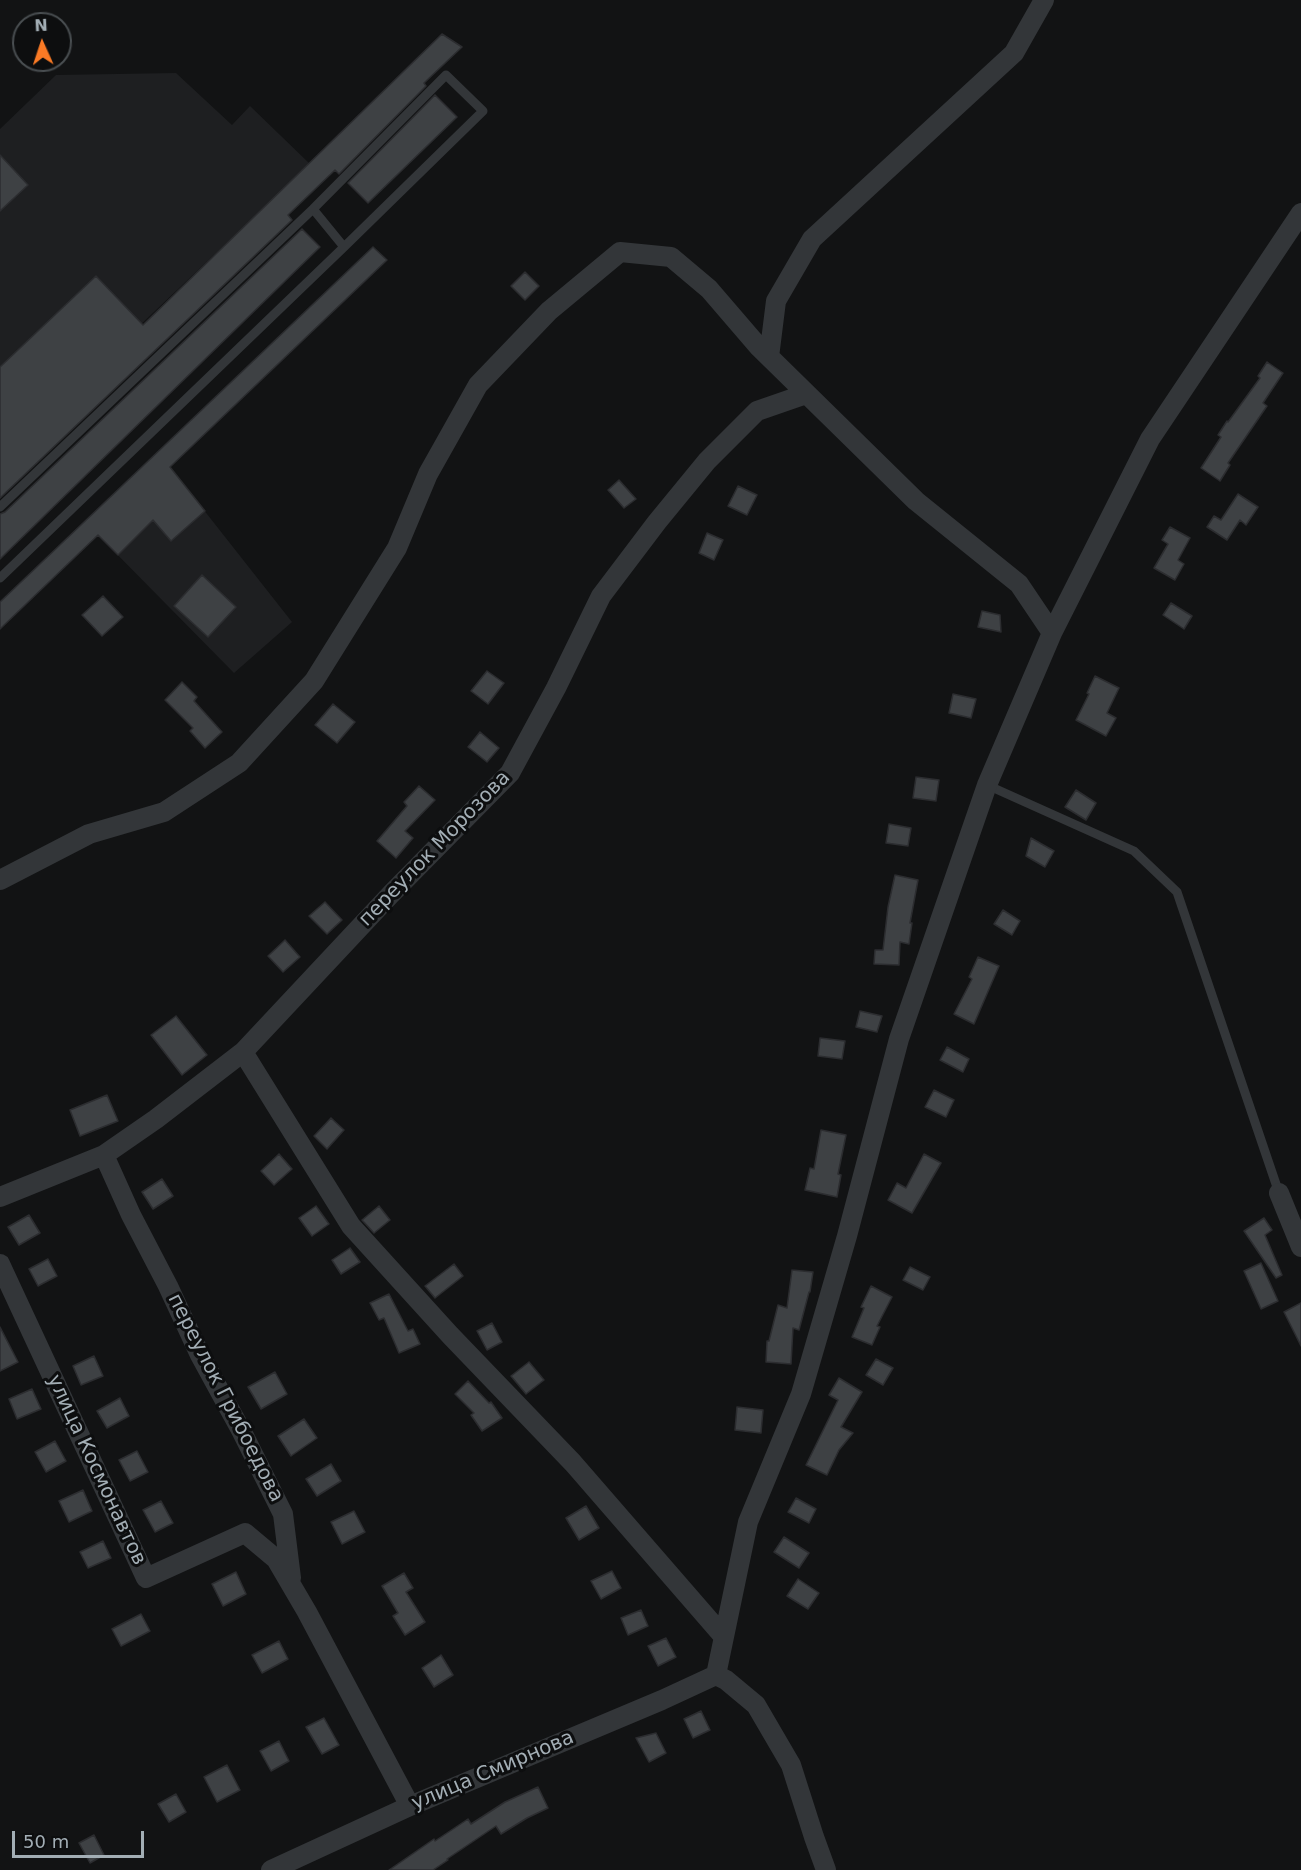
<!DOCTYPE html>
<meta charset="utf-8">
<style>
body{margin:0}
#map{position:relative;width:1301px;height:1870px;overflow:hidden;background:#121314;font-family:"DejaVu Sans",sans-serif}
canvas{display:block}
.north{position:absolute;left:12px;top:12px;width:60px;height:60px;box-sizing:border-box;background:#0d0e0f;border:2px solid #494e51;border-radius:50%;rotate:357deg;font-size:16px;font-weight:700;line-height:24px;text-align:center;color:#a3aeb5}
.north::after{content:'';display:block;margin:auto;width:21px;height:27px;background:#fa7a25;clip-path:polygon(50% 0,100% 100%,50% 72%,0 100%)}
.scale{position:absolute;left:12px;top:1831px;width:132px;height:27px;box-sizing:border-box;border:3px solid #a3aeb5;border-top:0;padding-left:8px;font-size:18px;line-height:21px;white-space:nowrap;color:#a3aeb5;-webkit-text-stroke:4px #0d0e0f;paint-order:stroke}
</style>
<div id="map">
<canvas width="1301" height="1870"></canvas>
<div class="north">N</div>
<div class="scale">50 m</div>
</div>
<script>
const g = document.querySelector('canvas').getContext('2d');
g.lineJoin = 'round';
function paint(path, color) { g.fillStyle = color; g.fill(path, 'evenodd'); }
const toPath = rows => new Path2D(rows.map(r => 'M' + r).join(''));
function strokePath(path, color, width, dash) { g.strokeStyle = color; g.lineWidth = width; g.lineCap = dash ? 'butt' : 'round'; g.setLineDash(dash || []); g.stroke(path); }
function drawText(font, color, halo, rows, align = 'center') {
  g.font = font + ' "DejaVu Sans",sans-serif'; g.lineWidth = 6; g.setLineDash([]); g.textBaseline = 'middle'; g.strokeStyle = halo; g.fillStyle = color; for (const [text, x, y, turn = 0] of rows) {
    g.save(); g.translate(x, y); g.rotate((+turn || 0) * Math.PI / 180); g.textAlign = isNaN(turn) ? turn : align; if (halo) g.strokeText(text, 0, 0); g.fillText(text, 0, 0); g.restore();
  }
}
paint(toPath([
 [176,73,232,125,250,106,310,164,0,458,0,129,56,75],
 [170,467,292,622,234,673,98,535]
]), '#1e1f21');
const building = toPath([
 [442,34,462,47,424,83,426,86,339,174,335,170,288,215,292,220,0,498,0,367,96,276,143,325,442,34],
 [435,95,457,117,368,203,348,183,435,95],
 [0,155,28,185,0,211,0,155],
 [302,229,320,247,0,559,0,514,5,512,302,229],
 [373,247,387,260,170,467,205,511,171,541,153,520,118,555,98,535,0,629,0,602,373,247],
 [525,272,539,286,525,300,511,286,525,272],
 [1267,362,1283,373,1263,403,1267,406,1228,463,1230,465,1220,481,1201,468,1221,437,1218,435,1227,421,1228,422,1260,378,1258,376,1267,362],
 [619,480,636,499,624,508,608,490,619,480],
 [738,486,757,495,747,515,728,506,738,486],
 [1238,494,1258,507,1246,525,1240,520,1227,540,1207,527,1214,516,1221,520,1238,494],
 [1170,527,1190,538,1178,560,1184,564,1175,580,1154,568,1168,544,1162,540,1170,527],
 [707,533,723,540,714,560,699,553,707,533],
 [202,575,236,607,208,637,174,606,202,575],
 [103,596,123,617,102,636,82,615,103,596],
 [1171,603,1192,616,1184,629,1163,615,1171,603],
 [982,611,1000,615,1001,632,978,627,982,611],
 [487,671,504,683,488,704,471,691,487,671],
 [1095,676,1119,688,1107,713,1116,718,1106,736,1076,720,1089,694,1087,693,1095,676],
 [182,682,197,697,194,701,222,732,205,748,190,731,193,728,165,700,182,682],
 [953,694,976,699,971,718,949,713,953,694],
 [333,704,355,722,337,743,315,725,333,704],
 [480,732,499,748,487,762,468,747,480,732],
 [916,777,939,780,936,801,913,798,916,777],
 [419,786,435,800,405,831,413,838,396,858,377,841,407,806,404,802,419,786],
 [1076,790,1096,803,1086,820,1065,807,1076,790],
 [889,824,911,828,908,846,886,843,889,824],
 [1031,838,1054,851,1045,867,1026,856,1031,838],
 [895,875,918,880,910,923,912,923,909,944,900,942,899,965,874,964,875,950,883,950,888,907,895,875],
 [325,902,342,920,327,934,309,916,325,902],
 [1003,910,1020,921,1012,935,994,924,1003,910],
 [285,940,300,957,283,972,268,956,285,940],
 [978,957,999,966,974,1024,954,1014,972,979,969,977,978,957],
 [860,1011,882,1016,877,1032,856,1027,860,1011],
 [176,1016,207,1055,182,1075,151,1035,176,1016],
 [820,1038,845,1041,842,1059,818,1056,820,1038],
 [947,1047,969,1059,963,1072,940,1060,947,1047],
 [934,1090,954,1100,946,1117,925,1107,934,1090],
 [107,1095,118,1121,80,1136,70,1110,107,1095],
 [331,1118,344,1130,327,1149,314,1136,331,1118],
 [821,1130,846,1135,838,1174,841,1175,837,1197,805,1190,810,1168,814,1169,821,1130],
 [279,1154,292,1169,274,1185,261,1171,279,1154],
 [924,1154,941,1163,912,1213,888,1200,897,1183,906,1188,924,1154],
 [162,1179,173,1196,153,1209,142,1192,162,1179],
 [316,1206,329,1224,312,1236,299,1218,316,1206],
 [379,1206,390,1220,374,1233,362,1220,379,1206],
 [29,1215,40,1233,19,1245,8,1227,29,1215],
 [1264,1218,1272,1230,1265,1235,1282,1275,1276,1278,1244,1231,1264,1218],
 [350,1248,360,1262,341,1274,332,1260,350,1248],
 [48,1259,57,1276,38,1286,29,1269,48,1259],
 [1261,1263,1278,1301,1261,1309,1244,1271,1261,1263],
 [454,1264,463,1276,435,1298,425,1286,454,1264],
 [910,1267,930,1277,923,1290,903,1280,910,1267],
 [792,1270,813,1272,810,1292,809,1292,799,1330,793,1328,791,1364,766,1362,767,1341,769,1341,778,1305,787,1308,792,1270],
 [871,1286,892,1297,877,1326,880,1327,872,1345,852,1337,864,1308,861,1307,871,1286],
 [389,1294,408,1331,413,1329,420,1344,399,1353,384,1318,379,1320,370,1303,389,1294],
 [1301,1303,1301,1346,1284,1312,1301,1303],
 [492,1323,502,1342,487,1350,477,1331,492,1323],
 [0,1327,18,1362,0,1371,0,1327],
 [94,1356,103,1376,81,1385,73,1366,94,1356],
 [876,1359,893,1368,883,1385,866,1375,876,1359],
 [529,1362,544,1380,526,1394,511,1376,529,1362],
 [275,1372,287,1394,261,1409,248,1387,275,1372],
 [839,1378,862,1392,841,1427,853,1433,839,1450,827,1475,806,1465,838,1400,829,1395,839,1378],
 [468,1381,489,1403,491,1402,502,1418,482,1431,471,1415,474,1413,455,1394,468,1381],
 [32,1389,41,1409,17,1419,9,1399,32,1389],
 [120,1398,129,1416,107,1428,97,1411,120,1398],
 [737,1407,763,1410,761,1433,735,1430,737,1407],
 [304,1419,317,1438,291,1456,278,1436,304,1419],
 [55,1441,66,1461,46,1472,35,1452,55,1441],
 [137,1451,148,1472,130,1481,119,1460,137,1451],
 [331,1464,341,1481,317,1496,306,1479,331,1464],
 [83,1490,92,1511,69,1522,59,1501,83,1490],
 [796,1498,816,1509,809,1523,788,1512,796,1498],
 [161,1501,173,1523,155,1532,143,1510,161,1501],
 [586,1506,599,1528,579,1540,566,1518,586,1506],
 [354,1511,365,1532,342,1544,331,1522,354,1511],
 [784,1537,809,1553,799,1568,774,1552,784,1537],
 [103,1541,111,1558,88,1568,80,1552,103,1541],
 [612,1571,621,1588,601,1599,591,1581,612,1571],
 [236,1572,246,1594,223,1606,212,1584,236,1572],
 [404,1573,413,1588,406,1592,425,1622,405,1635,393,1616,398,1613,382,1586,404,1573],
 [798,1579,819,1593,808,1609,787,1596,798,1579],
 [641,1610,648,1626,628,1635,621,1618,641,1610],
 [141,1614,150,1631,121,1646,112,1629,141,1614],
 [666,1638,676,1657,658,1666,648,1646,666,1638],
 [279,1641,288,1659,262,1673,252,1655,279,1641],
 [441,1655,453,1675,434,1687,422,1668,441,1655],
 [701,1711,710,1730,693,1738,684,1719,701,1711],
 [324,1718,339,1745,322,1754,306,1727,324,1718],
 [656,1733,666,1753,649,1762,636,1738,656,1733],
 [279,1741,289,1761,271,1771,260,1751,279,1741],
 [227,1765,240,1790,217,1802,204,1777,227,1765],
 [538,1787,548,1808,527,1818,501,1834,496,1826,447,1859,448,1860,433,1870,389,1870,434,1839,435,1841,468,1819,471,1824,505,1802,538,1787],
 [176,1794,186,1812,169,1822,158,1804,176,1794],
 [94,1835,104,1855,90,1863,79,1843,94,1835]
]);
paint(building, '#3e4144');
strokePath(building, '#2c2d30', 1.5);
strokePath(toPath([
 [313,209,344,247],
 [0,507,313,209,446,75,483,111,344,247,0,578],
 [987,785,1134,851,1177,892,1279,1193]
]), '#333639', 9);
strokePath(toPath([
 [769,357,776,301,812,239,1014,53,1044,0],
 [1052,633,1150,439,1301,213],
 [0,880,89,834,164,812,239,763,314,681,397,548,428,474,478,385,549,311,620,252,671,257,709,289,758,346,916,501,1019,584,1052,633,987,785,899,1039,847,1236,801,1394,748,1522,716,1675],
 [243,1052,351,1226,450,1335,573,1463,724,1637],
 [104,1155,131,1215,168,1286,200,1355,242,1432,283,1514,291,1578],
 [1279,1193,1301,1247],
 [0,1197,104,1155,156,1119,243,1052,391,894,510,773,556,688,601,596,657,522,707,461,757,411,806,394],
 [0,1264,146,1578,245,1533,276,1559,307,1612,410,1806],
 [716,1675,726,1680,756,1705,791,1765,814,1837,826,1870],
 [271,1870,410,1806,662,1700,716,1675]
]), '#333639', 20);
drawText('20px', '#a3aeb5', '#0d0e0f', [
 ["переулок Морозова",435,849,-46],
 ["переулок Грибоедова",225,1398,63],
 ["улица Космонавтов",96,1470,65],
 ["улица Смирнова",493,1771,-23]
]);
</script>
